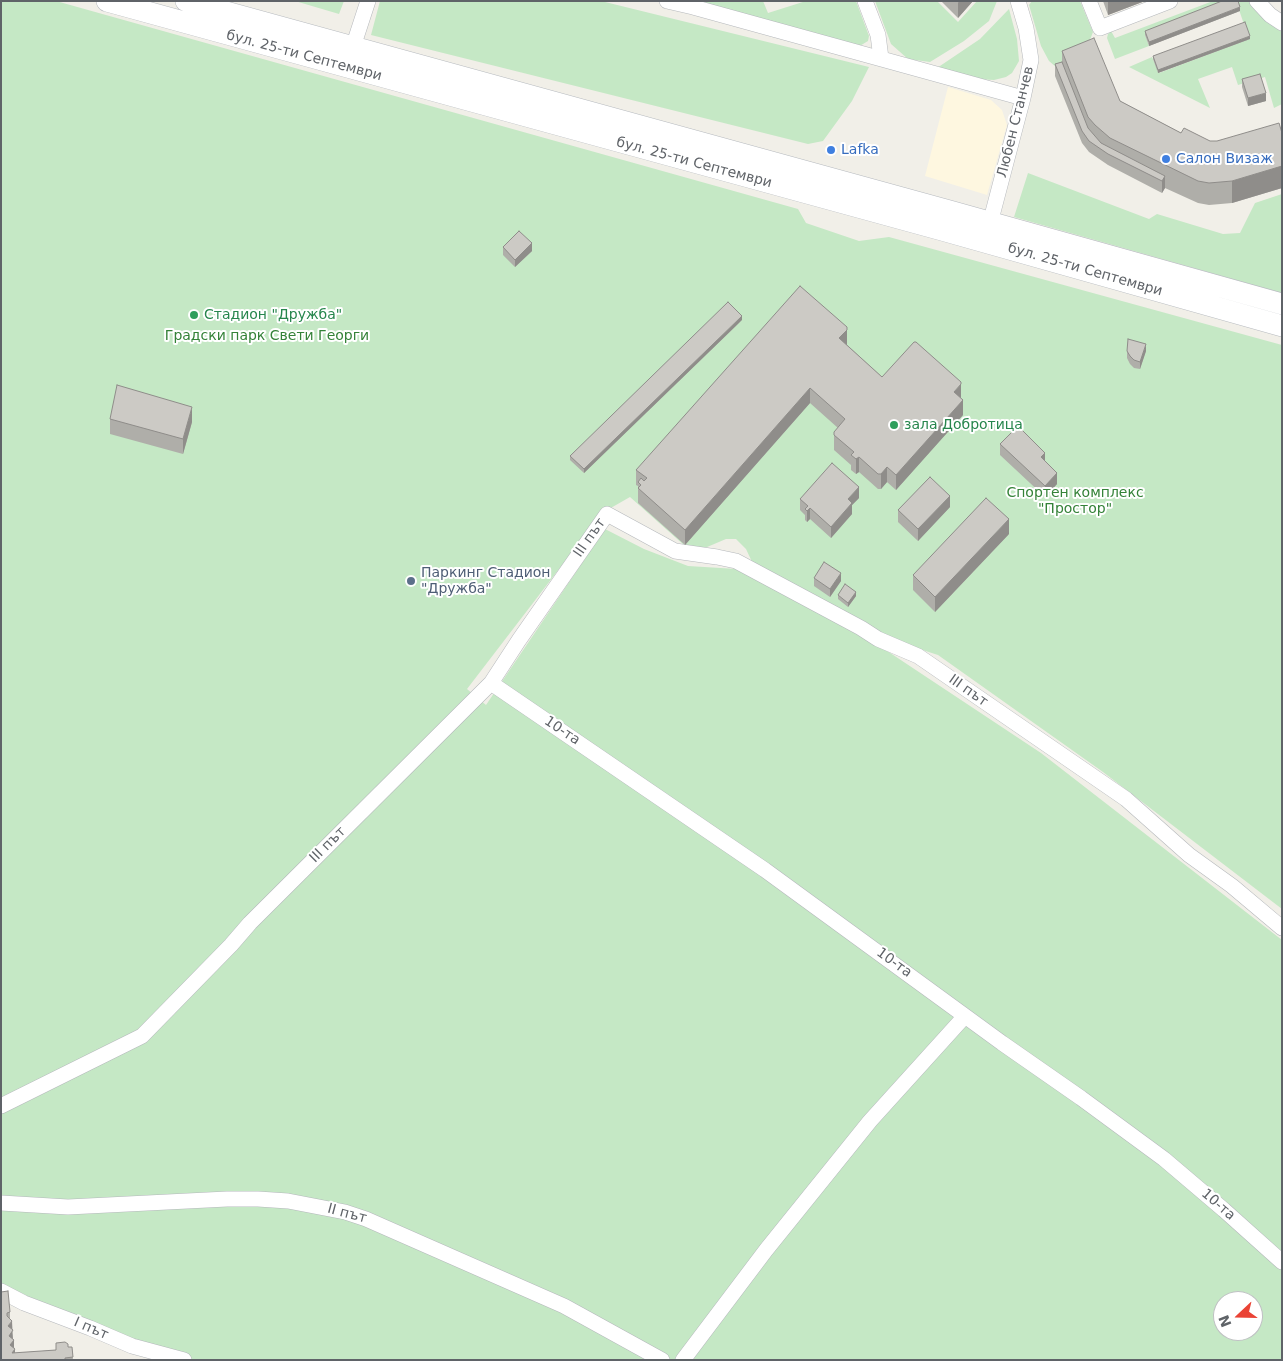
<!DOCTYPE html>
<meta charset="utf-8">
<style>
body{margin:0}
#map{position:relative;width:1283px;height:1361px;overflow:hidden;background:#f1efe8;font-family:"DejaVu Sans",sans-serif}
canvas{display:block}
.frame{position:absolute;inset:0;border:2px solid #5f6368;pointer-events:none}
.north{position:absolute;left:1213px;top:1291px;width:50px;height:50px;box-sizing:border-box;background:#fff;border:1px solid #bfc1c3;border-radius:50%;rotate:249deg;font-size:14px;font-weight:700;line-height:20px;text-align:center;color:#5f6368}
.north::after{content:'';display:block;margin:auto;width:18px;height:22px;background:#ea4335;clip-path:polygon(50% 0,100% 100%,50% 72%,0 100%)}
</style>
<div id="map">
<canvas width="1283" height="1361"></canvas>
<div class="frame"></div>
<div class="north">N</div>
</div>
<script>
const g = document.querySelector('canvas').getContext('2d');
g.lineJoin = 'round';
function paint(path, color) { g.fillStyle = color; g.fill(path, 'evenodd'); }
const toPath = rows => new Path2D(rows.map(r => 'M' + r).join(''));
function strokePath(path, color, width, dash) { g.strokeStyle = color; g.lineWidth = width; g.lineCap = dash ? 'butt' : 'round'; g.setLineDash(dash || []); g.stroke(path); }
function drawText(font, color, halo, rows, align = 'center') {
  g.font = font + ' "DejaVu Sans",sans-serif'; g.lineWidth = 4; g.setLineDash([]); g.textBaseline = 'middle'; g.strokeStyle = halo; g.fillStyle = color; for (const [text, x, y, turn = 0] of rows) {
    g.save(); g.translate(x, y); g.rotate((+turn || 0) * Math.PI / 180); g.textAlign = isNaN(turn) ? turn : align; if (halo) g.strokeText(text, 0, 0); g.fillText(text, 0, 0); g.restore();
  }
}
paint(toPath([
 [948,87,991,100,1002,110,1007,125,987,195,925,176]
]), '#fef7e0');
paint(toPath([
 [1,1,56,1,798,209,806,223,859,241,889,237,1282,345,1282,909,1103,772,938,655,901,643,753,564,746,549,736,539,726,539,700,550,685,546,630,497,602,513,467,689,486,705,605,529,644,549,688,566,737,569,851,627,1041,753,1282,940,1282,1360,187,1360,38,1302,1,1284],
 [1223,1301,1253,1301,1253,1331,1223,1331],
 [295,1,344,1,339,14],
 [380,1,601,1,869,67,852,101,823,141,808,144,371,35],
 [701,1,763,1,768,13,806,1,856,1,869,36,868,41,858,47,702,3],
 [875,1,937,1,958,22,977,1,997,1,989,21,964,41,930,62,908,59,891,44],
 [1032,1,1080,1,1093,32,1084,55,1056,67,1049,61,1041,46,1029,5],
 [1213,1,1232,1,1145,35,1149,46,1115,59,1107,38,1108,34,1111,31,1115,38],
 [1236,1,1252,1,1256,11,1269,23,1282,30,1282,104,1274,108,1265,77,1238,85,1232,67,1198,79,1210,108,1129,67,1152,57,1159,73,1249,39],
 [1009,9,1017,39,1019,61,1012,73,1006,77,994,80,977,79,937,68,980,39],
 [1028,173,1149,219,1157,214,1223,234,1240,233,1255,203,1282,194,1282,293,1014,217]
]), '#c5e8c5');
const street = toPath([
 [667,1,693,7,1023,98],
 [865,1,878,35,881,58],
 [1089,1,1100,28,1170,1],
 [1257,1,1270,15,1282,23],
 [353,47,368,1],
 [988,231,1023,98,1031,60,1026,28,1018,1],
 [491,683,765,870,1002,1043,1081,1098,1164,1159,1224,1210,1282,1262],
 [1,1106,142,1036,231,945,250,923,491,683,519,640,607,514,675,551,717,557,736,561,861,628,878,639,918,656,1126,799,1189,855,1232,886,1282,928],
 [1,1203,68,1207,227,1199,258,1199,288,1201,345,1212,366,1219,564,1306,662,1360],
 [1,1291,24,1303,90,1328,132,1346,184,1360],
 [683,1360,766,1250,870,1121,965,1016]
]);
const secondary = toPath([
 [107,1,942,230,1282,326],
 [186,1,950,211,1282,304]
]);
strokePath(street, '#b5b8bc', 16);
strokePath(secondary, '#b6babf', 22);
strokePath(street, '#fff', 15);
strokePath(secondary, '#fff', 21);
paint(toPath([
 [941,1,973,1,958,18],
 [1103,1,1145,1,1108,15],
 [1240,11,1149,46,1145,35,1145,31],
 [1250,39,1158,73,1153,59,1153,56],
 [1062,51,1120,101,1181,133,1210,141,1217,141,1282,133,1282,188,1232,203,1209,205,1198,203,1165,188,1162,193,1108,165,1089,152,1082,143,1055,76,1055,64,1062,62],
 [1242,79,1266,101,1248,106,1242,87],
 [503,247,532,251,515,267,503,255],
 [742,320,584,473,570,460,570,456],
 [847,345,882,377,961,398,963,415,896,490,887,482,881,489,878,489,859,472,856,474,851,470,851,465,834,450,834,432,838,428,810,403,685,545,638,503,638,486,636,485,636,470],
 [1127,351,1146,351,1140,369,1134,368,1130,364,1127,358],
 [110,419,192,422,183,454,110,434],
 [1000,444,1045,461,1057,484,1045,497,1000,455],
 [859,498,852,505,852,514,831,538,810,519,807,522,805,520,805,515,800,510,800,499],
 [950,507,918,541,898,522,898,510],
 [1009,534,935,612,913,590,913,575],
 [814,578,841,581,830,597,814,586],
 [838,595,856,596,848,607,838,599],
 [1,1292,10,1312,10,1320,15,1353,56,1350,56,1343,68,1347,72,1347,73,1360,1,1360]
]), '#afaea9');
paint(toPath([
 [959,1,973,1,958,18,958,3],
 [1108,1,1145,1,1108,15],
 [1240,7,1240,11,1149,46,1149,42],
 [1250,36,1250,39,1158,73,1158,70],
 [1266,93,1266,101,1248,106,1248,98],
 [1282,166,1282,188,1232,203,1232,181],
 [1165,176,1165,188,1162,193,1162,181],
 [532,243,532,251,515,267,515,260],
 [742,316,742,320,584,473,584,469],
 [847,330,847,345,839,353,839,338],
 [1146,344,1146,351,1140,369,1140,362],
 [961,384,961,399,954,392],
 [810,388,810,403,685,545,685,530],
 [963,400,963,415,896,490,896,475],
 [192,407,192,422,183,454,183,439],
 [1045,453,1045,464,1041,457],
 [859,457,859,472,856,474,856,459],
 [887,467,887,482,881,489,881,474],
 [1057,473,1057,484,1045,497,1045,486],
 [859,487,859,498,852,505,852,514,831,538,831,527,848,499],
 [950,496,950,507,918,541,918,529],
 [810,508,810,519,807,522,807,511],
 [1009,519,1009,534,935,612,935,597],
 [841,573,841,581,830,597,830,589],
 [856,592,856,596,848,607,848,603],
 [12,1321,13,1341,14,1340,14,1350,15,1349,15,1360,12,1358,8,1326]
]), '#8f8d8a');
const building = toPath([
 [1222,1,1238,1,1240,7,1149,42,1145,31,1222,1],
 [1245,22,1250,36,1158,70,1153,56,1245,22],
 [1094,38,1120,101,1181,133,1184,128,1210,141,1217,141,1279,123,1282,133,1282,166,1232,181,1209,183,1198,181,1110,138,1095,125,1088,117,1062,51,1094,38],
 [1062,62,1088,128,1101,143,1165,176,1162,181,1108,154,1089,141,1082,131,1055,64,1062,62],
 [1260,74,1266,93,1248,98,1242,79,1260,74],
 [519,231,532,243,515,260,503,247,519,231],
 [800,286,847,327,847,330,839,338,882,377,914,342,916,342,961,382,961,384,954,392,963,400,896,475,887,467,881,474,878,474,859,457,856,459,851,455,854,452,834,435,834,432,845,419,810,388,685,530,638,488,641,485,638,482,641,478,644,481,647,478,636,470,800,286],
 [728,302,742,316,584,469,570,456,728,302],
 [1128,339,1146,344,1140,362,1134,360,1130,356,1127,351,1128,339],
 [117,385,192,407,183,439,110,419,117,385],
 [1018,426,1045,453,1041,457,1057,473,1045,486,1000,444,1018,426],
 [832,463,859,487,848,499,852,503,831,527,810,508,807,511,805,509,808,506,800,499,832,463],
 [930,477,950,496,918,529,898,510,930,477],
 [986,498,1009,519,935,597,913,575,986,498],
 [824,562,841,573,830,589,814,578,824,562],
 [845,584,856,592,848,603,838,595,845,584],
 [8,1291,10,1312,7,1313,7,1316,12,1321,8,1326,13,1330,9,1336,14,1340,10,1345,15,1349,12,1353,56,1350,56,1343,65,1342,68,1344,68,1347,72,1347,73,1357,65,1358,65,1360,1,1360,1,1292,8,1291]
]);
paint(building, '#cccac5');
strokePath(building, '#8f8d8a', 1);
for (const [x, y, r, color] of [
 [831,150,5,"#3f7fe0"],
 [1166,159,5,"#3f7fe0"],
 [194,315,5,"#2e9e5b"],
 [894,425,5,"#2e9e5b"],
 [411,581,5,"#5c6f8a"]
]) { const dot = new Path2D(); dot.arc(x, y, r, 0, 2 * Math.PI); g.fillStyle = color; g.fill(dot); strokePath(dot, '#fff', 2); }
drawText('14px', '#5f6368', '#fff', [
 ["бул. 25-ти Септември",304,56,15],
 ["Любен Станчев",1016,122,-76],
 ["бул. 25-ти Септември",694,163,15],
 ["бул. 25-ти Септември",1085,270,16],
 ["ІІІ път",590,538,-55],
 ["ІІІ път",968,691,35],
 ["10-та",562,731,34],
 ["ІІІ път",328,845,-45],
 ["10-та",894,963,36],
 ["10-та",1218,1205,41],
 ["ІІ път",347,1214,15],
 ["І път",91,1329,23]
]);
drawText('14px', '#366cbe', '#fff', [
 ["Lafka",841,150],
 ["Салон Визаж",1176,159]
], 'left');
drawText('14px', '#27864d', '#fff', [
 ["Стадион \"Дружба\"",204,315],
 ["зала Добротица",904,425]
], 'left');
drawText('14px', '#348238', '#fff', [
 ["Градски парк Свети Георги",267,336],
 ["Спортен комплекс",1075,493],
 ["\"Простор\"",1075,509]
]);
drawText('14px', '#4e5e75', '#fff', [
 ["Паркинг Стадион",421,573],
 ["\"Дружба\"",421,589]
], 'left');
</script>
